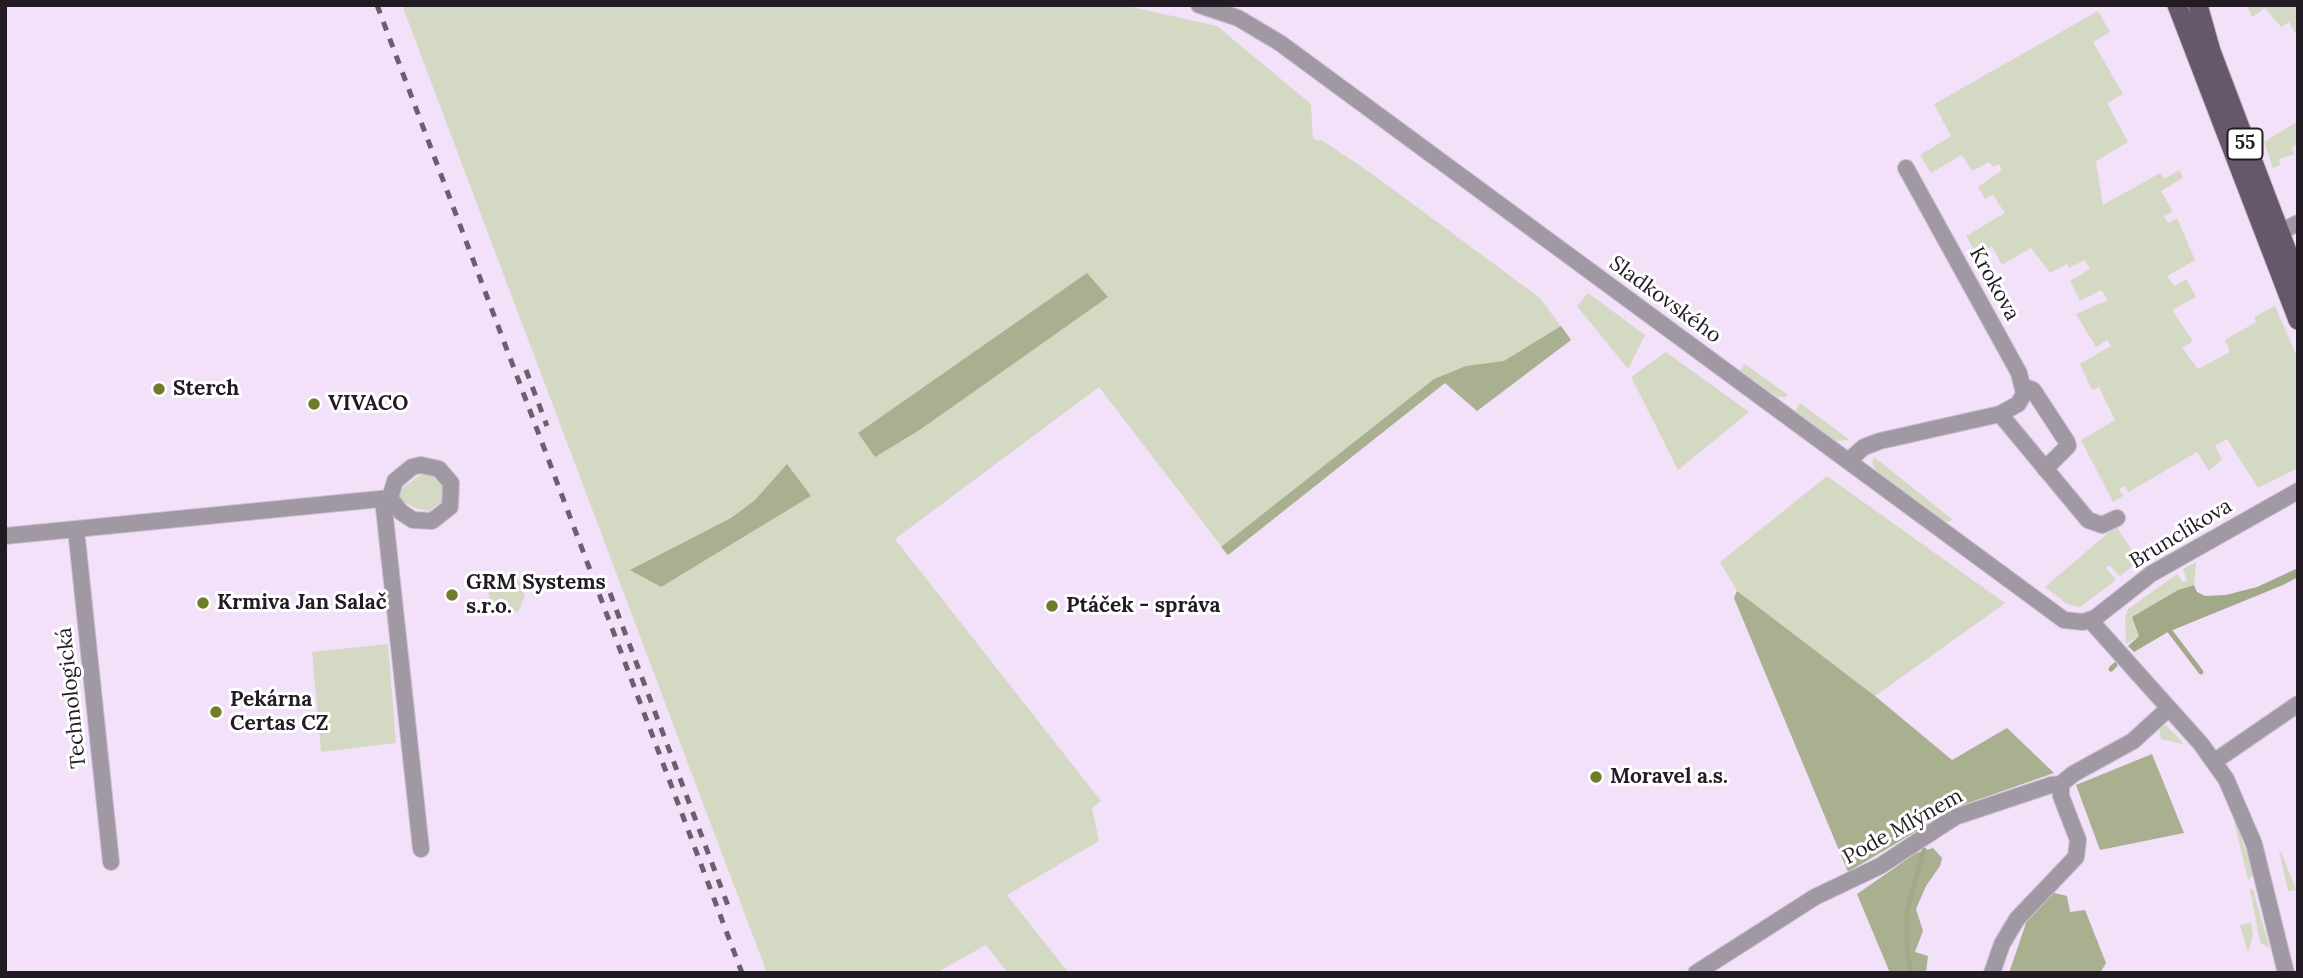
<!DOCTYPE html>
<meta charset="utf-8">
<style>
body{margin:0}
#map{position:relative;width:2303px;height:978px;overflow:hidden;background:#f3e0f9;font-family:Lora,serif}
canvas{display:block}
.frame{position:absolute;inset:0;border:7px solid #221b24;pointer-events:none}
</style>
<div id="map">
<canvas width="2303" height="978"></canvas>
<div class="frame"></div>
</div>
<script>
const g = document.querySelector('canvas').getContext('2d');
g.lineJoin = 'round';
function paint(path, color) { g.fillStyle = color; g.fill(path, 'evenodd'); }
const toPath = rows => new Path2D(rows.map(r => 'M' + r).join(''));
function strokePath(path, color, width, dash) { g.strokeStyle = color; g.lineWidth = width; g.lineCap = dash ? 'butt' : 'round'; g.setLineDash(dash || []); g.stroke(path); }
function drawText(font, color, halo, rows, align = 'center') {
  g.font = font + ' Lora,serif'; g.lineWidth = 6; g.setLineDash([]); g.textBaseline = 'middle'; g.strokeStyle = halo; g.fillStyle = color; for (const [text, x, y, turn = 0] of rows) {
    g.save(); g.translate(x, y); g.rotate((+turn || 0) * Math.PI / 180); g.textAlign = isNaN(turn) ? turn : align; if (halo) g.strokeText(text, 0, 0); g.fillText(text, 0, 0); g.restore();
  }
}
paint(toPath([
 [402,5,1123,5,1217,26,1311,104,1313,139,1323,141,1371,173,1540,298,1571,340,1477,411,1445,383,1228,555,1099,387,895,539,1101,801,1092,808,1099,841,1007,895,1068,972,1008,973,986,945,936,973,767,973],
 [2247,5,2298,5,2298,32,2295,33,2289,22,2281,27,2265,8,2252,17],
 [2098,11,2110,32,2093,42,2123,94,2107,103,2128,142,2096,161,2103,205,2160,173,2164,179,2180,170,2183,178,2161,191,2173,212,2164,216,2168,223,2177,218,2195,260,2167,276,2174,286,2186,279,2196,297,2172,310,2193,341,2182,348,2198,369,2230,352,2225,340,2256,322,2254,317,2275,306,2298,359,2298,468,2258,488,2227,439,2215,446,2222,459,2209,471,2197,452,2129,492,2124,486,2119,489,2123,496,2113,502,2081,440,2115,420,2099,387,2092,390,2080,364,2111,346,2107,340,2096,347,2076,314,2108,300,2101,290,2080,301,2070,281,2090,269,2085,260,2069,268,2067,264,2050,273,2031,248,2002,265,1992,246,1977,255,1966,236,2005,213,1993,195,1985,199,1978,187,2002,170,1999,164,1993,167,1989,162,1972,171,1962,155,1931,173,1920,155,1951,136,1934,104],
 [2298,121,2298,144,2291,148,2295,154,2279,159,2280,165,2273,168,2264,142],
 [1588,293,1645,335,1628,369,1577,306],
 [1666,352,1749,412,1678,470,1631,377],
 [1745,364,1788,395,1784,398,1780,395,1780,399,1740,371],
 [1800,403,1850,440,1836,441,1795,411],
 [1874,457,1952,519,1951,521,1946,522,1876,471,1872,463],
 [423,473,435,475,443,483,443,501,429,511,415,508,399,499,398,491],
 [1827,476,2005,603,1875,696,1739,594,1720,562],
 [2116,526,2139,561,2120,576,2109,565,2106,568,2116,580,2080,607,2067,604,2045,587],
 [2196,562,2194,585,2178,590,2139,636,2126,644,2125,617,2128,609,2177,574,2183,582,2187,580,2183,569],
 [487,575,508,575,519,581,525,595,519,611,491,616],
 [388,644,396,743,321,752,312,652],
 [2166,725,2184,744,2161,739,2159,728],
 [2231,808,2254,875,2248,880],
 [2279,850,2282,854,2296,890,2288,891],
 [2250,889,2253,889,2270,949,2260,942],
 [2251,923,2253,935,2248,952,2240,925]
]), '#d4d9c4');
paint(toPath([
 [1087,273,1108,297,921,429,875,457,858,433],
 [1561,326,1571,340,1477,411,1445,383,1228,555,1221,547,1434,379,1466,366,1504,361],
 [787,464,811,496,661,587,630,570,731,518,755,500],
 [1737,591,1875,696,1952,760,2007,728,2054,773,1957,807,1848,872,1734,598],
 [2152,754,2184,833,2100,850,2076,785],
 [1933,848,1942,858,1940,866,1926,886,1916,909,1923,931,1915,952,1928,956,1926,973,1890,973,1857,894,1916,853],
 [2050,892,2067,896,2070,912,2085,910,2106,963,2100,973,2009,973,2027,920]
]), '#a9b090');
paint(toPath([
 [2298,568,2298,577,2283,585,2168,632,2134,652,2128,646,2139,636,2132,617,2178,590,2194,585,2197,592,2205,596,2226,595,2257,587]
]), '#a2a989');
strokePath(toPath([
 [2166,626,2201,672],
 [2111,669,2115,665],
 [1911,973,1907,949,1907,910,1924,850]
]), '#a2a989', 5);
const minor = toPath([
 [1199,5,1238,18,1280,43,2064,620,2083,622,2095,618,2151,574,2298,491],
 [2272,236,2298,223],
 [2025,387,2033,390,2067,442,2068,446,2045,469],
 [2000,414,2088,520,2102,525,2117,518],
 [1848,461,1864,447,1880,441,2000,414,2018,404,2024,394,2019,373,1906,168],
 [421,465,439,469,451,483,450,507,432,521,413,520,401,512,390,498,395,481,412,467,421,465],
 [383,499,421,849],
 [76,529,111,862],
 [5,536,390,498],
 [2090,620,2201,744,2226,779,2254,844,2286,973],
 [2215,761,2298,704],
 [1696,973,1815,897,1880,866,1955,817,2051,785,2061,784,2073,774,2133,741,2169,708],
 [1992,973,2002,944,2017,919,2076,857,2078,840,2061,796,2061,784]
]);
const major = toPath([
 [2177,5,2298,320],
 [2198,5,2211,51,2298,280]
]);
strokePath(minor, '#cdbdd3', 18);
strokePath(major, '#cdbdd3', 21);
strokePath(minor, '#a099a3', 16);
strokePath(major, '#66586b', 19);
strokePath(toPath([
 [377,5,742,973],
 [526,370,547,426],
 [610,593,730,911]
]), '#6b5f6e', 5, [9, 9]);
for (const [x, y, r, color] of [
 [159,389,7,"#707c29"],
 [314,404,7,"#707c29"],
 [452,595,7,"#707c29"],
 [203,603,7,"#707c29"],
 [1052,606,7,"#707c29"],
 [216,712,7,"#707c29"],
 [1596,777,7,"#707c29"]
]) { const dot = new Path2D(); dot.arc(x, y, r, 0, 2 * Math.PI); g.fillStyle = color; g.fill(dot); strokePath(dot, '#fff', 2.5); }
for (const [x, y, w] of [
 [2245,144,35]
]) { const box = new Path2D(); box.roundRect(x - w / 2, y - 15.5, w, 31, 5); g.fillStyle = '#fff'; g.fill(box); strokePath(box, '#221b24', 2); }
drawText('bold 19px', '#221b24', null, [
 ["55",2245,144]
]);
drawText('21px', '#221b24', '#fff', [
 ["Krokova",1994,284,61],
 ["Sladkovského",1665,300,36],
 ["Brunclíkova",2181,534,-31],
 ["Technologická",72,698,-96],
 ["Pode Mlýnem",1903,827,-29]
]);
drawText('bold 21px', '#221b24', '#fff', [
 ["Sterch",173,389],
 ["VIVACO",328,404],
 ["GRM Systems",466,583],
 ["s.r.o.",466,607],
 ["Krmiva Jan Salač",217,603],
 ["Ptáček - správa",1066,606],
 ["Pekárna",230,700],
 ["Certas CZ",230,724],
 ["Moravel a.s.",1610,777]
], 'left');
</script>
